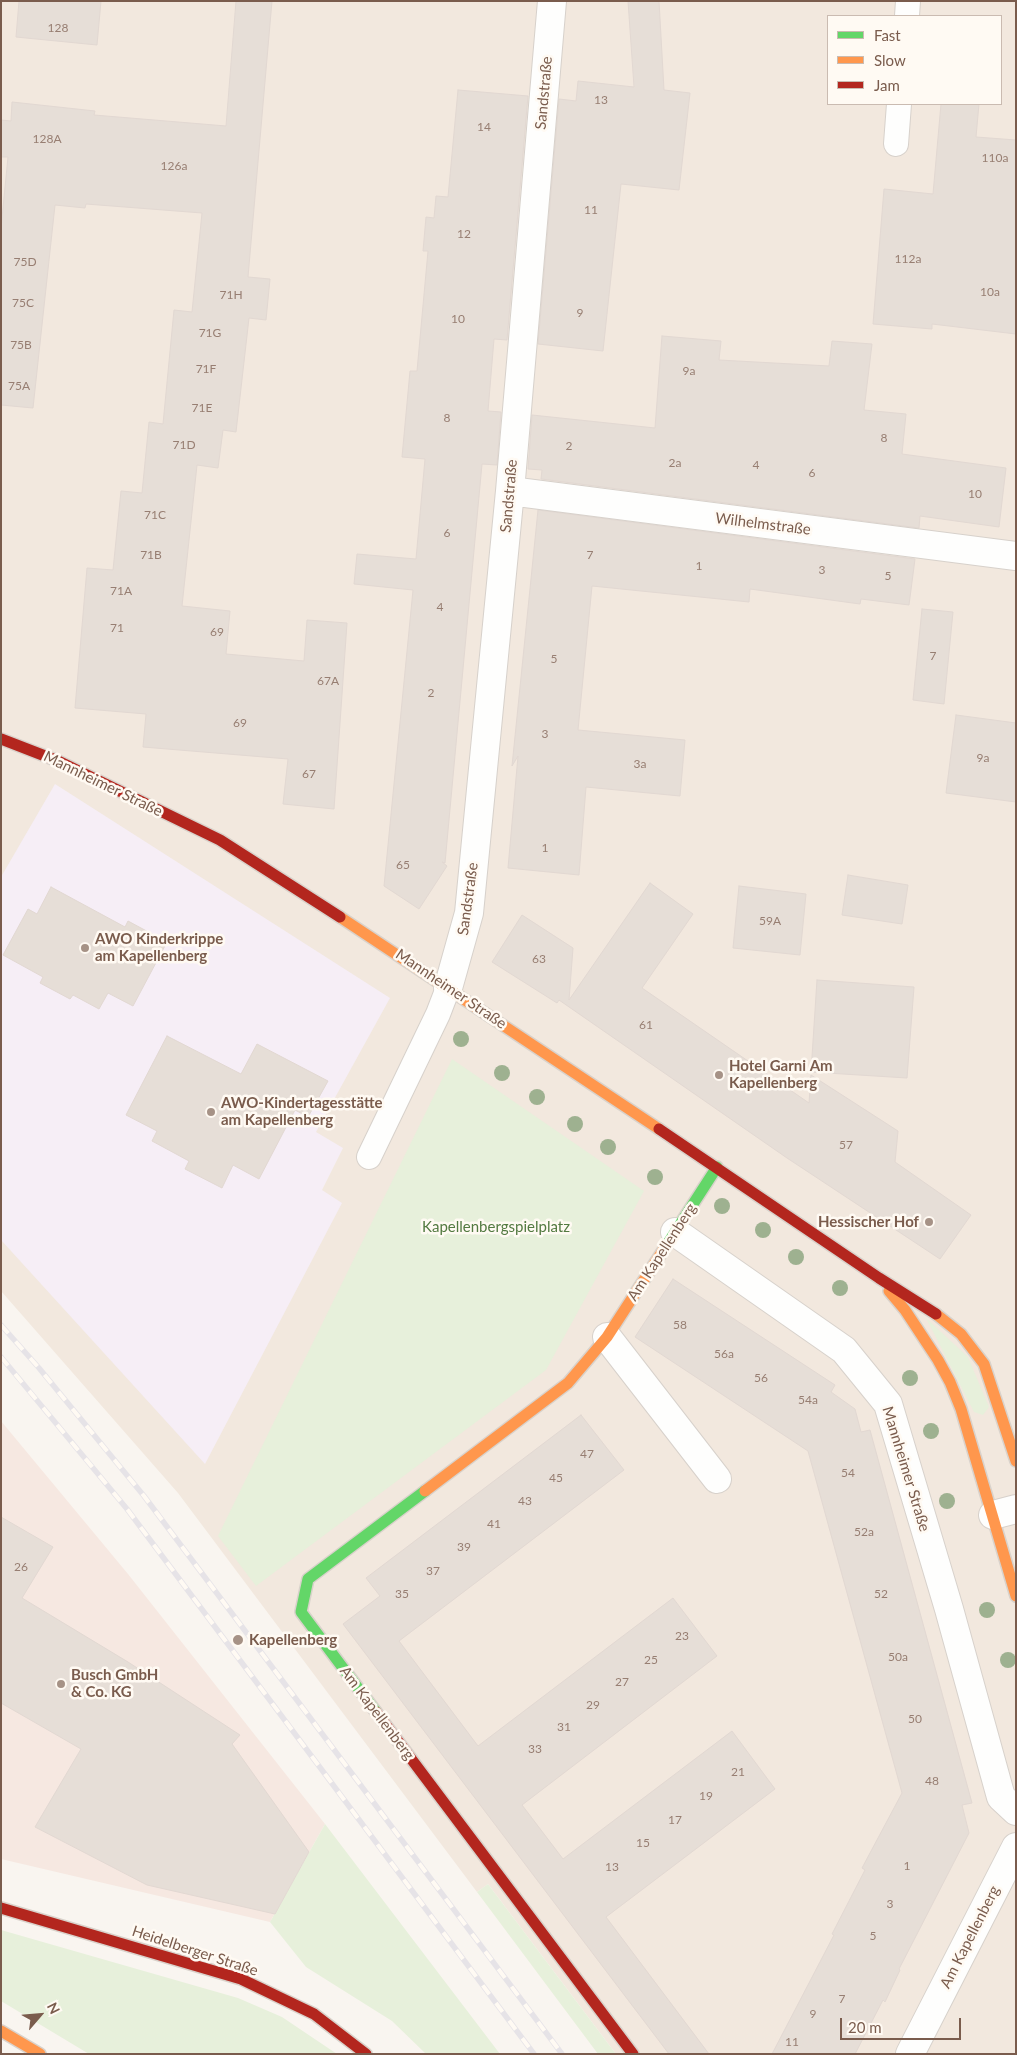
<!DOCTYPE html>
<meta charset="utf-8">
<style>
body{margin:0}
#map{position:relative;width:1017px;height:2055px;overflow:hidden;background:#f9f5f0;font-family:Lato,sans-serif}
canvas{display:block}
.frame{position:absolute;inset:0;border:2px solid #7a5c4d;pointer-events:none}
.legend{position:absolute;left:827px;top:15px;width:175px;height:90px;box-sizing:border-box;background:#fffaf3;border:1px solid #cabbb1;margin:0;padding:6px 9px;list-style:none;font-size:15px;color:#7a5c4d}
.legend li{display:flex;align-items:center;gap:10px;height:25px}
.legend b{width:25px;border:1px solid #cabbb1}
.north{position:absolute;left:15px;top:1990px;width:50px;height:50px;-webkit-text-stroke:4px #fffaf3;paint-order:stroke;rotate:63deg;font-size:14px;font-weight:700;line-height:20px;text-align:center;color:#7a5c4d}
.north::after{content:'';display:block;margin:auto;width:18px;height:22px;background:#7a5c4d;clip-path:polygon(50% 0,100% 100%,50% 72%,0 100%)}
.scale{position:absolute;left:840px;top:2018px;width:121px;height:22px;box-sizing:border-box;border:2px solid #7a5c4d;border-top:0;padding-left:6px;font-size:15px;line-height:18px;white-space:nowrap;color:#7a5c4d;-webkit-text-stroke:4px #fffaf3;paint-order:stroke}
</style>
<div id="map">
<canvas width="1017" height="2055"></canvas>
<div class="frame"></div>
<ul class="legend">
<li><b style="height:6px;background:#63d668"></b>Fast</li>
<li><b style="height:6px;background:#ff974d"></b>Slow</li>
<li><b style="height:6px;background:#b3261e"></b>Jam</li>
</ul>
<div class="north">N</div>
<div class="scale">20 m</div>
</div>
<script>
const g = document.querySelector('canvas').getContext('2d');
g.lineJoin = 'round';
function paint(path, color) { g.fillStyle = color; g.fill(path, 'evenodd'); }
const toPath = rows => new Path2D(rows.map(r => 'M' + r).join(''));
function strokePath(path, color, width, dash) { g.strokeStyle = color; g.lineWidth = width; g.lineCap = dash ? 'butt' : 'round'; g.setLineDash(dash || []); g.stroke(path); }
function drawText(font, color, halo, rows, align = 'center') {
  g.font = font + ' Lato,sans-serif'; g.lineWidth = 5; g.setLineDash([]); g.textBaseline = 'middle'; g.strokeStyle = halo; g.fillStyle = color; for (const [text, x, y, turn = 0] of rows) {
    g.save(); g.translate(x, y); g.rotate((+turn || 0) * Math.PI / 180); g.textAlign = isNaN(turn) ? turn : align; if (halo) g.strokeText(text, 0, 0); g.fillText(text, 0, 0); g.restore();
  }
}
paint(toPath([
 [1,1,1016,1,1016,2054,616,2054,488,1884,477,1892,178,1493,1,1291],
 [828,16,1001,16,1001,104,828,104]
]), '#f2e8de');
paint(toPath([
 [1,1421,128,1574,325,1824,270,1922,1,1859]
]), '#f6e8e1');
paint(toPath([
 [55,784,390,998,316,1132,343,1148,322,1190,342,1203,205,1464,1,1240,1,877]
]), '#f6eef6');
paint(toPath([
 [452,1059,644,1191,546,1370,256,1586,218,1536],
 [926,1318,968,1357,989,1407,983,1415,974,1412],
 [325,1824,500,2054,426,2054,392,2021,306,1967,270,1922],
 [488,1884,616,2054,598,2054,477,1892],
 [1,1930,238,1998,282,2017,337,2054,89,2054,1,2001]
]), '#e7f0db');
const building = toPath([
 [19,1,101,1,97,45,16,37,19,1],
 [236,1,272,1,248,277,270,279,266,320,249,318,236,432,223,430,218,468,197,465,182,606,230,611,226,654,304,661,307,620,347,623,334,809,283,804,288,759,143,747,146,714,75,708,87,568,113,570,121,491,142,493,149,422,163,424,174,310,192,312,202,213,86,204,85,208,55,205,33,408,1,405,1,228,8,157,1,157,1,120,11,121,12,102,95,111,94,115,226,126,236,1],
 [628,1,659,1,664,90,690,93,679,190,621,184,603,351,538,344,559,99,576,101,578,81,634,87,628,1],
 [458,90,528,96,507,340,494,339,488,411,501,412,497,465,482,464,445,863,442,862,447,866,419,909,384,886,413,590,354,584,357,554,416,559,425,459,402,457,410,371,417,371,428,251,423,251,426,217,434,218,436,196,448,197,458,90],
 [941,104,979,104,976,137,1016,140,1016,334,932,324,932,329,873,324,884,189,933,194,941,104],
 [662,336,721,341,719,360,829,366,832,341,872,344,864,410,906,414,902,454,1006,468,999,527,920,516,919,528,541,479,542,470,528,469,532,415,655,428,662,336],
 [538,510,915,559,909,605,861,599,860,604,750,589,749,602,592,586,578,730,685,740,680,796,586,787,579,875,508,868,518,756,512,766,538,510],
 [922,609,953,612,944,704,913,700,922,609],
 [956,715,1016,723,1016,802,946,793,956,715],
 [848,875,908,885,902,924,842,915,848,875],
 [650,883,693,914,642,988,809,1103,811,1075,898,1131,895,1162,971,1215,940,1259,787,1158,559,1000,557,1003,492,962,522,915,573,948,569,1000,650,883],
 [739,886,806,894,800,955,733,948,739,886],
 [51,887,125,927,128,921,167,942,133,1006,108,993,99,1009,73,995,70,999,40,983,43,977,3,955,28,909,37,914,51,887],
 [817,980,914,987,907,1078,811,1072,817,980],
 [167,1036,241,1074,257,1044,328,1081,308,1117,295,1110,259,1179,233,1165,222,1188,185,1169,189,1161,152,1141,157,1131,126,1115,167,1036],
 [673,1279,835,1385,831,1392,855,1409,861,1432,870,1430,972,1803,962,1805,969,1833,899,1969,900,1970,885,2002,883,2000,855,2054,772,2054,834,1935,832,1934,865,1870,862,1868,902,1793,808,1451,635,1337,673,1279],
 [581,1415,624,1470,399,1641,478,1746,673,1598,717,1656,522,1805,563,1859,732,1731,775,1789,606,1917,709,2054,669,2054,343,1624,380,1596,366,1578,581,1415],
 [1,1517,53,1547,22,1598,128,1662,240,1735,232,1744,309,1852,275,1914,147,1885,35,1827,81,1749,1,1703,1,1517]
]);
paint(building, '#e6ded7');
strokePath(building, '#e2d8d2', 1);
const lane = toPath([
 [907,16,908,1],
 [896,144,899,104],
 [369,1157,438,1014,448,988]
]);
const street = toPath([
 [510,491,1016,556],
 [448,988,469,913,510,491,552,1],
 [675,1232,844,1350,888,1404,949,1609,1001,1797,1016,1811],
 [607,1337,717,1479],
 [993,1515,1016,1509],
 [910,2054,1016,1847]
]);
const fast = toPath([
 [666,1246,717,1167],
 [376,1712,301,1612,308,1579,425,1491]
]);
const slow = toPath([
 [340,917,659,1129],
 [889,1291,905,1310,938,1360,950,1382,961,1409,1016,1596],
 [936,1314,961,1334,984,1364,1016,1461],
 [425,1491,568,1383,607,1337,666,1246],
 [1,2031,40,2054]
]);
const jam = toPath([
 [1,739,58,761,220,840,340,917],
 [659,1129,879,1278,936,1314],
 [376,1712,633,2054],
 [1,1908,241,1979,314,2014,366,2054]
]);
strokePath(lane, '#d7d1cb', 26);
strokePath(street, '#d7d1cb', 30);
strokePath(fast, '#d9d2cb', 14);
strokePath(slow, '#d9d2cb', 14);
strokePath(jam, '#d9d2cb', 14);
strokePath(lane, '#fefefd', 24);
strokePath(street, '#fefefd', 28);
strokePath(fast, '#63d668', 11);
strokePath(slow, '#ff974d', 11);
strokePath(jam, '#b3261e', 11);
const rail = toPath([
 [1,1325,39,1368,144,1496,562,2054],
 [1,1357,127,1509,534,2054]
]);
strokePath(rail, '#e6e3e7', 5.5);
strokePath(rail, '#fffaf3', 4, [11]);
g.fillStyle = '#9eb190';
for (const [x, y] of [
 [461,1039],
 [502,1073],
 [537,1097],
 [575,1124],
 [608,1147],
 [655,1177],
 [722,1206],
 [763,1230],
 [796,1257],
 [840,1288],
 [910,1378],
 [931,1431],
 [947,1501],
 [987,1610],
 [1008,1660]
]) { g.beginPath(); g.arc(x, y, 8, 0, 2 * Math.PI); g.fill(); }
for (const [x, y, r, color] of [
 [85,948,5,"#a69286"],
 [719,1075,5,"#a69286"],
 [211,1112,5,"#a69286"],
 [929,1222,5,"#a69286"],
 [238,1640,6,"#a69286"],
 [61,1684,5,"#a69286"]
]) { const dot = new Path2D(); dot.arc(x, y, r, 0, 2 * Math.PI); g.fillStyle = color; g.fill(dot); strokePath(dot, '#fffaf3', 2); }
drawText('12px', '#977e72', null, [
 ["128",58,28],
 ["13",601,100],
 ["14",484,127],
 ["128A",47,139],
 ["110a",995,158],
 ["126a",174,166],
 ["11",591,210],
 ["12",464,234],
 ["112a",908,259],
 ["75D",25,262],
 ["10a",990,292],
 ["71H",231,295],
 ["75C",23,303],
 ["9",580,313],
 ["10",458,319],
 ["71G",210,333],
 ["75B",21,345],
 ["71F",206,369],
 ["9a",689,371],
 ["75A",19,386],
 ["71E",202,408],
 ["8",447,418],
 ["8",884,438],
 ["71D",184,445],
 ["2",569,446],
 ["2a",675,463],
 ["4",756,465],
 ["6",812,473],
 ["10",975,494],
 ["71C",155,515],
 ["6",447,533],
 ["71B",151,555],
 ["7",590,555],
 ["1",699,566],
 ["3",822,570],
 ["5",888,576],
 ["71A",121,591],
 ["4",440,607],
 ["71",117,628],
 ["69",217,632],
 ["7",933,656],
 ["5",554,659],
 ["67A",328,681],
 ["2",431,693],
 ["69",240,723],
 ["3",545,734],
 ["9a",983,758],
 ["3a",640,764],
 ["67",309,774],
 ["1",545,848],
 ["65",403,865],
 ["59A",770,921],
 ["63",539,959],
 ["61",646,1025],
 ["57",846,1145],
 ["58",680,1325],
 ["56a",724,1354],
 ["56",761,1378],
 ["54a",808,1400],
 ["47",587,1454],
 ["54",848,1473],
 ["45",556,1478],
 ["43",525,1501],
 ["41",494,1524],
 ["52a",864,1532],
 ["39",464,1547],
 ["26",21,1567],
 ["37",433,1571],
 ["35",402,1594],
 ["52",881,1594],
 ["23",682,1636],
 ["50a",898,1657],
 ["25",651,1660],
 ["27",622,1682],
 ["29",593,1705],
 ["50",915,1719],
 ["31",564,1727],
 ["33",535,1749],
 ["21",738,1772],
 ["48",932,1781],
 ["19",706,1796],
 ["17",675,1820],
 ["15",643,1843],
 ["1",907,1866],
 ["13",612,1867],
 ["3",890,1904],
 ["5",873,1936],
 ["7",842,1999],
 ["9",813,2014],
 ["11",792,2042]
]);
drawText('15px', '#7a5c4d', '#fffaf3', [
 ["Sandstraße",544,93,-85],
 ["Sandstraße",509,496,-85],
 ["Wilhelmstraße",763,524,7],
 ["Mannheimer Straße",103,784,26],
 ["Sandstraße",468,899,-82],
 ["Mannheimer Straße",451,989,34],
 ["Am Kapellenberg",662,1252,-57],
 ["Mannheimer Straße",906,1469,73],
 ["Am Kapellenberg",377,1713,53],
 ["Am Kapellenberg",970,1937,-63],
 ["Heidelberger Straße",195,1951,18]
]);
drawText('bold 15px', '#7a5c4d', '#fffaf3', [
 ["AWO Kinderkrippe",95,939],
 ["am Kapellenberg",95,956],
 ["Hotel Garni Am",729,1066],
 ["Kapellenberg",729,1083],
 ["AWO-Kindertagesstätte",221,1103],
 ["am Kapellenberg",221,1120],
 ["Hessischer Hof",919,1222,"right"],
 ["Kapellenberg",249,1640],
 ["Busch GmbH",71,1675],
 ["& Co. KG",71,1692]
], 'left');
drawText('15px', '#537a41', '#fffaf3', [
 ["Kapellenbergspielplatz",496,1227]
]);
</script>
